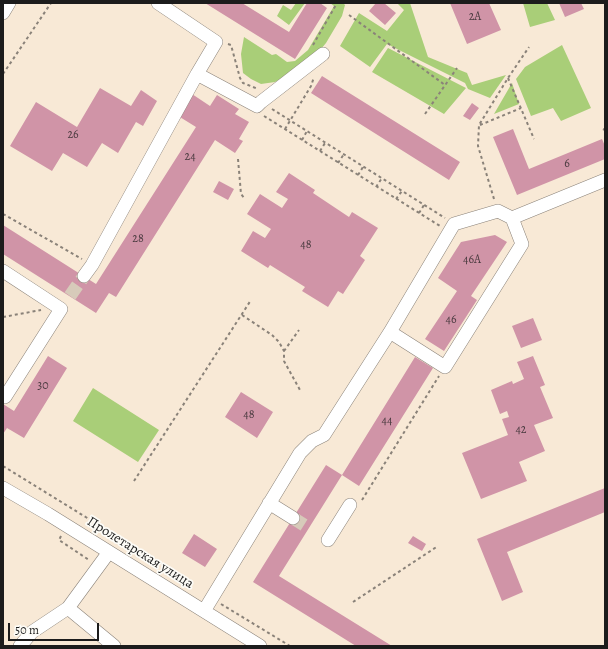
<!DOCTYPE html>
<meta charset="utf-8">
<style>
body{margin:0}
#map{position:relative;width:608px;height:649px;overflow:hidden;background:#f8e9d6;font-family:Alegreya,serif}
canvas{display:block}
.frame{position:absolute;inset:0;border:4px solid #1c1c1c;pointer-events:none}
.scale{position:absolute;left:8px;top:623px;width:91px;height:18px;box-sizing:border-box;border:2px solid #1c1c1c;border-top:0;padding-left:5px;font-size:12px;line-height:14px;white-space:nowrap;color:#1c1c1c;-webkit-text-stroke:3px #fdfcf7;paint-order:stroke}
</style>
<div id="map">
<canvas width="608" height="649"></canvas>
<div class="frame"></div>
<div class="scale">50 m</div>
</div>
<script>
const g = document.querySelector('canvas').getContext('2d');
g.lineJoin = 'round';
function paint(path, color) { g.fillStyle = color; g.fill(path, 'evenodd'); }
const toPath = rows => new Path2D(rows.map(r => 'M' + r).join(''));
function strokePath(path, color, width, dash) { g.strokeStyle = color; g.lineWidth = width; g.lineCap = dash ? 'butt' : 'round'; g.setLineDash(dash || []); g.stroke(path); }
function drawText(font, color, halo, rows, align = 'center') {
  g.font = font + ' Alegreya,serif'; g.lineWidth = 3.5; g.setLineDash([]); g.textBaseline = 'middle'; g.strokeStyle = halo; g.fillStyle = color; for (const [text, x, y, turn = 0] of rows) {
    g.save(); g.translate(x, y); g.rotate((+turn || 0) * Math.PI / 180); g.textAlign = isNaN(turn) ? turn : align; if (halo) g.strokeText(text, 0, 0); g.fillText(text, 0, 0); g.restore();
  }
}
paint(toPath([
 [296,3,305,3,289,25,277,16,283,5,291,10],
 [330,3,343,3,345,5,342,16,326,43,316,55,288,75,275,82,261,84,251,79,243,73,241,54,244,37,272,55,276,54,287,62,295,61,308,50,334,6],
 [397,3,410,3,428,57,467,73,472,85,506,75,490,98,468,89,465,83,387,44,370,67,340,46,359,13,387,31,404,10],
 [523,3,547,3,555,20,530,27],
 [562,45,591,108,561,121,553,108,531,116,516,79,525,67],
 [388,48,466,88,444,114,372,72],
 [512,83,519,104,494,114],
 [93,388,159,430,138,462,73,421]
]), '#a9ce78');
paint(toPath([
 [205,3,242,3,289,32,307,3,320,3,327,8,295,59],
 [376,3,384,3,396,13,385,25,369,11],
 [450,3,489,3,501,30,467,44],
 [559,3,581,3,584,9,565,17],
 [322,76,460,162,449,180,311,93],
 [100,88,131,106,141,90,157,101,143,126,136,122,118,153,102,143,87,167,63,153,52,171,10,146,36,102,77,127],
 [189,92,210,106,217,95,239,109,235,114,249,122,239,139,243,141,235,153,215,140,116,297,109,293,96,313,3,254,3,225,96,284,196,127,175,114],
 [472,103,479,108,470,120,463,116],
 [513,129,529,169,602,139,605,146,605,159,517,195,493,137],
 [289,173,315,190,313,193,349,217,352,212,378,228,360,256,365,260,343,294,338,291,328,307,302,291,305,287,270,265,268,268,241,251,253,231,265,238,271,229,247,214,260,194,282,208,288,199,276,192],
 [219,181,234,189,228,200,213,192],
 [495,235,507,242,471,296,477,300,444,351,425,339,457,291,438,278,461,242],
 [533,318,542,340,521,348,512,326],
 [48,356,67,368,24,438,7,428,3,434,3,404,14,411],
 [533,356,545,385,540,387,553,418,534,425,545,451,519,462,527,481,481,499,462,453,508,435,502,419,509,417,507,411,500,414,491,390,512,381,513,384,524,379,517,362],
 [415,357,433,368,359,486,342,475,279,576,392,646,356,646,253,582,326,465,342,475],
 [241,392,273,412,257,438,225,417],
 [605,488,605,512,507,552,523,592,502,601,477,539],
 [194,534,217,549,205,567,182,553],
 [413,536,426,544,422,551,408,543]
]), '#d094a7');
strokePath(toPath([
 [70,296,84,276],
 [293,518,309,528]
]), '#d7caba', 13, [13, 6]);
const minor = toPath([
 [158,3,216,42,197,74,257,106,261,102,323,54],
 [3,13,9,3],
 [3,271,61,309,5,397,3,395],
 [84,276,92,265,197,74],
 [390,332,445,367,522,244,512,218],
 [3,488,48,514,260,646],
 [269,503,293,518],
 [328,540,350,505],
 [68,608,114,646],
 [204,611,300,453,312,441,324,435,390,332,454,224,498,211,512,218,605,180],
 [20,646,32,632,68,608,109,552]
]);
strokePath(minor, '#8a8279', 14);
strokePath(toPath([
 [349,15,445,85],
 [228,44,231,45,240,78,243,83,258,89],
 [313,45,337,3],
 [3,74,51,3],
 [508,78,534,139],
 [272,109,445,218],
 [425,114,457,68],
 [264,116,440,226],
 [480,125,521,108],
 [285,129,311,86,314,77],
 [603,129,605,130],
 [302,140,307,131],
 [320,151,325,143],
 [238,159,241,194,245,199],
 [338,163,344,154],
 [358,175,363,167],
 [376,187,382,178],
 [396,199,402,191],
 [494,199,478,146,479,125,508,78,529,47],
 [419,213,424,205],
 [3,214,82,259],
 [242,315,272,335,279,342,284,351,284,361,300,390],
 [3,317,41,310],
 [284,351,299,330],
 [3,466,165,566,183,582],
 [134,481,251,300],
 [362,500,439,376],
 [61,536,59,540,89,560],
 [353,602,438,546],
 [221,604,290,646]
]), '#8a8279', 2, [3, 3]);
strokePath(minor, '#fff', 13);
drawText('12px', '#493a3f', null, [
 ["2А",475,17],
 ["26",73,135],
 ["24",190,157],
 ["6",567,164],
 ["28",138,239],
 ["48",306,245],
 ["46А",472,260],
 ["46",451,320],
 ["30",43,386],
 ["48",249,415],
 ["44",387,421],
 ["42",521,430]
]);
drawText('14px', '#1c1c1c', '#fdfcf7', [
 ["Пролетарская улица",140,553,32]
]);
</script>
